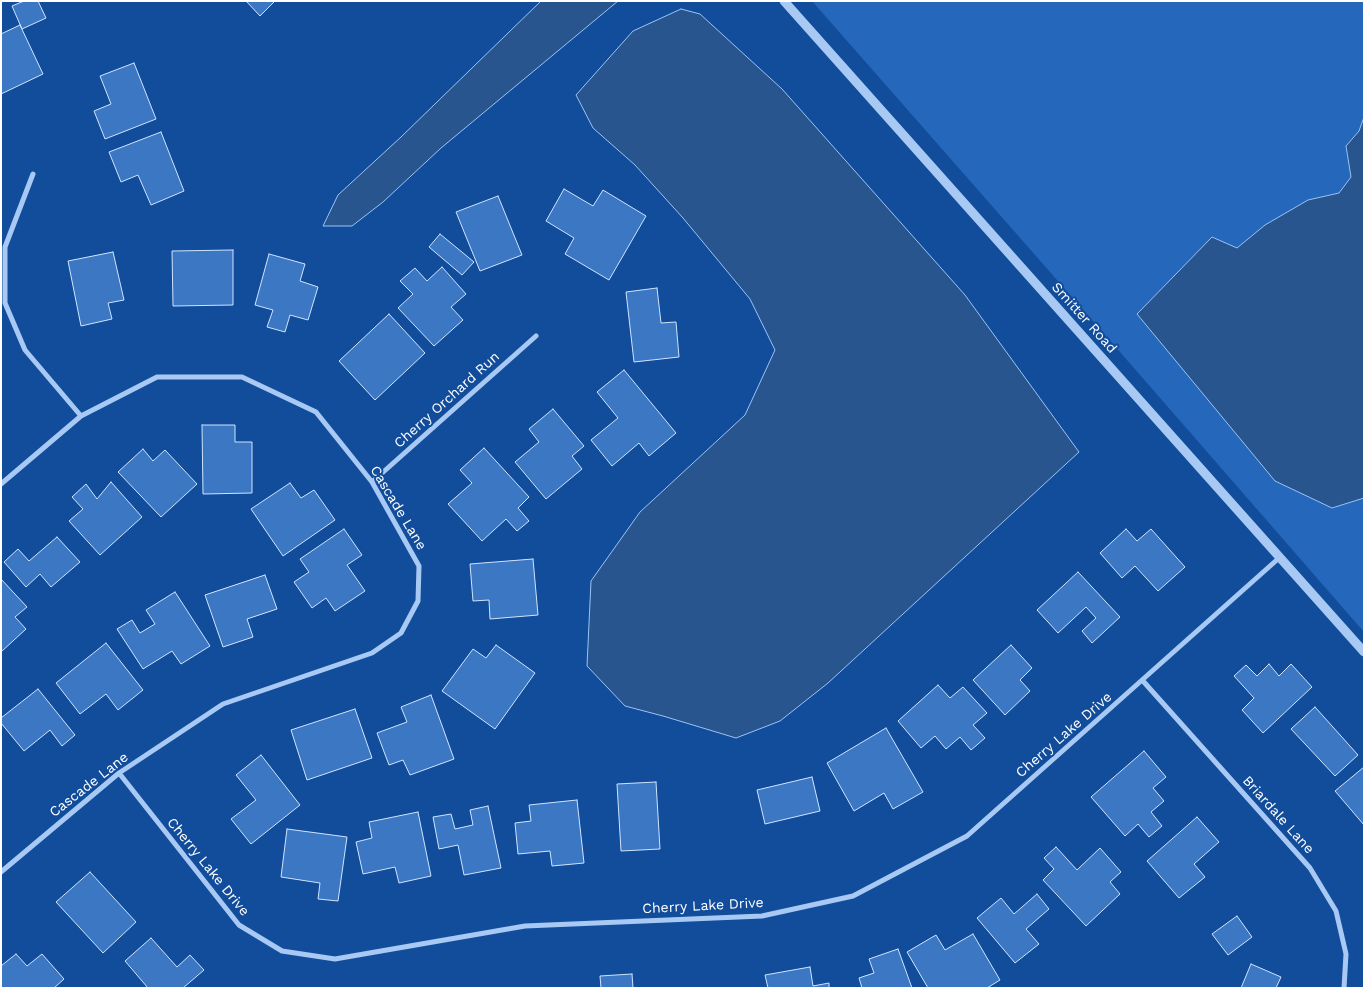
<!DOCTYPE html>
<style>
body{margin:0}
#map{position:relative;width:1365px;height:989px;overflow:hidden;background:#124d9c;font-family:"Work Sans",sans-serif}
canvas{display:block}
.frame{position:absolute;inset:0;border:2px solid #fff;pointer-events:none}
</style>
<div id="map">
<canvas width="1365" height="989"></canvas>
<div class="frame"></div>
</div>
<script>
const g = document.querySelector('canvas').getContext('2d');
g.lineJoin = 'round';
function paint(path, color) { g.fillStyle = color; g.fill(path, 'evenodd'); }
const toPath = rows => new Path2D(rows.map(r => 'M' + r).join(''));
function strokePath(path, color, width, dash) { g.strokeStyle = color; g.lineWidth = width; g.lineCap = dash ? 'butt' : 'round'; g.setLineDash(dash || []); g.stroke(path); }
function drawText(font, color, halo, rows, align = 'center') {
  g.font = font + ' "Work Sans",sans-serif'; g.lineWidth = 4; g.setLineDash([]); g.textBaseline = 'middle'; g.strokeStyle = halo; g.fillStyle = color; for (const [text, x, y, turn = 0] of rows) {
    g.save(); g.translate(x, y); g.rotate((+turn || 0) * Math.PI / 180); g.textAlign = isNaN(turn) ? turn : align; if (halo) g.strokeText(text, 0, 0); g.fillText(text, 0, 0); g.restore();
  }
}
paint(toPath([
 [812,1,1364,1,1364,117,1359,131,1346,146,1351,177,1339,193,1308,200,1265,225,1237,248,1212,237,1137,314,1332,508,1364,498,1364,632,1093,321]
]), '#2567ba');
const water = toPath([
 [541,1,618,1,441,148,383,202,352,226,323,226,338,195,401,137,541,1],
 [681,9,700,14,782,89,965,295,1079,452,828,683,780,721,736,738,663,716,625,706,587,666,591,581,640,512,745,415,775,350,750,299,683,218,635,165,593,128,576,95,633,31,681,9],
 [1364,117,1364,498,1332,508,1275,481,1137,314,1212,237,1237,248,1265,225,1308,200,1339,193,1351,177,1346,146,1359,131,1364,117]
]);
paint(water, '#29558f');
strokePath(water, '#9ac4f7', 1);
const building = toPath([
 [24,1,38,1,46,18,22,29,12,6,24,1],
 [246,1,275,1,260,16,246,1],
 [20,25,43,74,1,94,1,34,20,25],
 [134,63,156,119,105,139,94,111,111,104,100,76,134,63],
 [161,132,184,191,151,205,138,175,121,182,109,152,161,132],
 [564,189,593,206,603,190,646,216,609,280,565,254,574,238,546,221,564,189],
 [498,196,522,255,480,271,456,212,498,196],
 [440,234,474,262,462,275,429,247,440,234],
 [233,250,233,305,173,306,172,251,233,250],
 [113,252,124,300,108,303,112,319,81,326,68,261,113,252],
 [269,254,305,264,300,281,318,287,308,320,290,315,285,332,267,327,273,310,255,305,269,254],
 [442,267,466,294,451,307,463,320,434,346,398,308,413,294,400,281,415,268,427,281,442,267],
 [657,288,661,323,676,322,679,357,634,362,626,292,657,288],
 [389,314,425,353,375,400,339,361,389,314],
 [624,370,676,433,649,456,639,443,612,466,591,440,618,418,597,392,624,370],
 [553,409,584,446,572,456,582,469,546,499,515,462,539,442,529,429,553,409],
 [202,425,235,425,235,442,252,442,252,493,203,494,202,425],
 [484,448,529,497,518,508,529,521,517,531,506,519,482,541,448,504,472,483,460,470,484,448],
 [143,449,153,461,165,450,197,484,161,517,118,472,143,449],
 [111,482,142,517,100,555,69,521,83,509,72,497,86,484,97,499,111,482],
 [290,483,301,498,314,490,335,520,283,556,251,509,290,483],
 [344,529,362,555,347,565,365,591,335,611,326,598,312,608,294,582,309,572,300,559,344,529],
 [1126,529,1137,541,1151,529,1185,567,1158,591,1135,566,1122,578,1100,553,1126,529],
 [57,537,80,562,51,587,40,574,26,587,4,562,18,549,29,561,57,537],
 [533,559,538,615,490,619,489,600,473,601,470,564,533,559],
 [1078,572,1120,617,1092,643,1082,631,1096,618,1086,607,1058,633,1037,610,1078,572],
 [265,575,277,609,247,619,253,637,223,647,205,595,265,575],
 [1,579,27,607,15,617,26,629,1,652,1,579],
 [175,592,210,646,181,664,172,651,143,669,117,629,132,620,140,633,155,624,146,610,175,592],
 [106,643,143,690,118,710,106,694,80,714,56,683,106,643],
 [496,645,535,673,495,729,442,691,473,649,486,658,496,645],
 [1011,645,1032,668,1020,680,1030,691,1005,715,973,680,1011,645],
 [1269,664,1279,676,1291,664,1312,687,1263,733,1242,710,1254,698,1234,676,1246,665,1257,676,1269,664],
 [938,685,950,698,963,687,987,713,973,725,985,738,971,750,960,737,946,749,935,736,921,748,898,721,938,685],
 [38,689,75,735,62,746,50,730,24,751,1,723,1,718,38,689],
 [431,695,454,759,410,775,403,760,389,765,377,733,407,722,401,707,431,695],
 [1315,707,1358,755,1335,776,1291,729,1315,707],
 [355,709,372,758,307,780,291,730,355,709],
 [886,728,923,792,893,809,884,793,854,811,827,763,886,728],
 [1144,751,1166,777,1153,788,1164,801,1151,812,1162,826,1149,837,1138,824,1125,836,1091,797,1144,751],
 [261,755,300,805,251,844,231,819,256,800,236,775,261,755],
 [1364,767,1364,825,1335,791,1364,767],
 [812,777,820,811,765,824,757,790,812,777],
 [656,782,660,849,621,851,617,784,656,782],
 [577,800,584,863,552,866,550,851,518,854,515,823,531,821,529,805,577,800],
 [488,806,501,868,464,875,458,845,439,849,433,817,451,814,455,829,473,825,470,810,488,806],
 [418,812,431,876,399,883,395,867,363,874,356,842,372,838,369,822,418,812],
 [1197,817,1219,842,1194,864,1205,877,1179,898,1147,861,1197,817],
 [287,829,347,837,338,901,318,899,320,883,281,877,287,829],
 [1056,847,1077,870,1100,848,1121,872,1110,882,1120,894,1086,926,1043,880,1054,869,1044,858,1056,847],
 [90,872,136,922,103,953,56,902,90,872],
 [1037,894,1049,909,1026,929,1039,944,1015,963,977,918,1001,898,1014,914,1037,894],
 [1237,916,1252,937,1228,955,1212,934,1237,916],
 [973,934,1000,980,987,988,928,988,907,952,936,935,945,950,973,934],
 [151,938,177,967,190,955,204,970,183,988,148,988,125,961,151,938],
 [898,949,912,988,862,988,859,978,874,973,869,959,898,949],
 [16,954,27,966,42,954,64,979,54,988,1,988,1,966,16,954],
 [1251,964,1281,977,1276,988,1241,988,1251,964],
 [810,967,813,986,829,983,829,988,768,988,765,975,810,967],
 [632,974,633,988,601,988,600,976,632,974]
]);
paint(building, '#3b77c3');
strokePath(building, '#d0e4fe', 1);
strokePath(toPath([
 [33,174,5,247,5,303,25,350,81,416],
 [372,482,536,336],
 [1,484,81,416,157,377,242,377,316,412,372,482,419,566,418,601,401,633,372,653,223,704,119,773,1,872],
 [1143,681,1310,868,1336,911,1346,954,1344,988],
 [119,773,239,925,282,951,335,959,525,926,762,916,853,896,967,836,1279,558]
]), '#a8c9f4', 5);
strokePath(toPath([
 [784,1,1364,652]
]), '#a8c9f4', 9);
drawText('14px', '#fff', '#124d9c', [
 ["Smitter Road",1084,318,48],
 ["Cherry Orchard Run",447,400,-42],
 ["Cascade Lane",398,508,59],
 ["Cherry Lake Drive",1064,735,-41],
 ["Cascade Lane",89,785,-38],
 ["Briardale Lane",1278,815,48],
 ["Cherry Lake Drive",208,867,51],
 ["Cherry Lake Drive",703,906,-3]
]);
</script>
